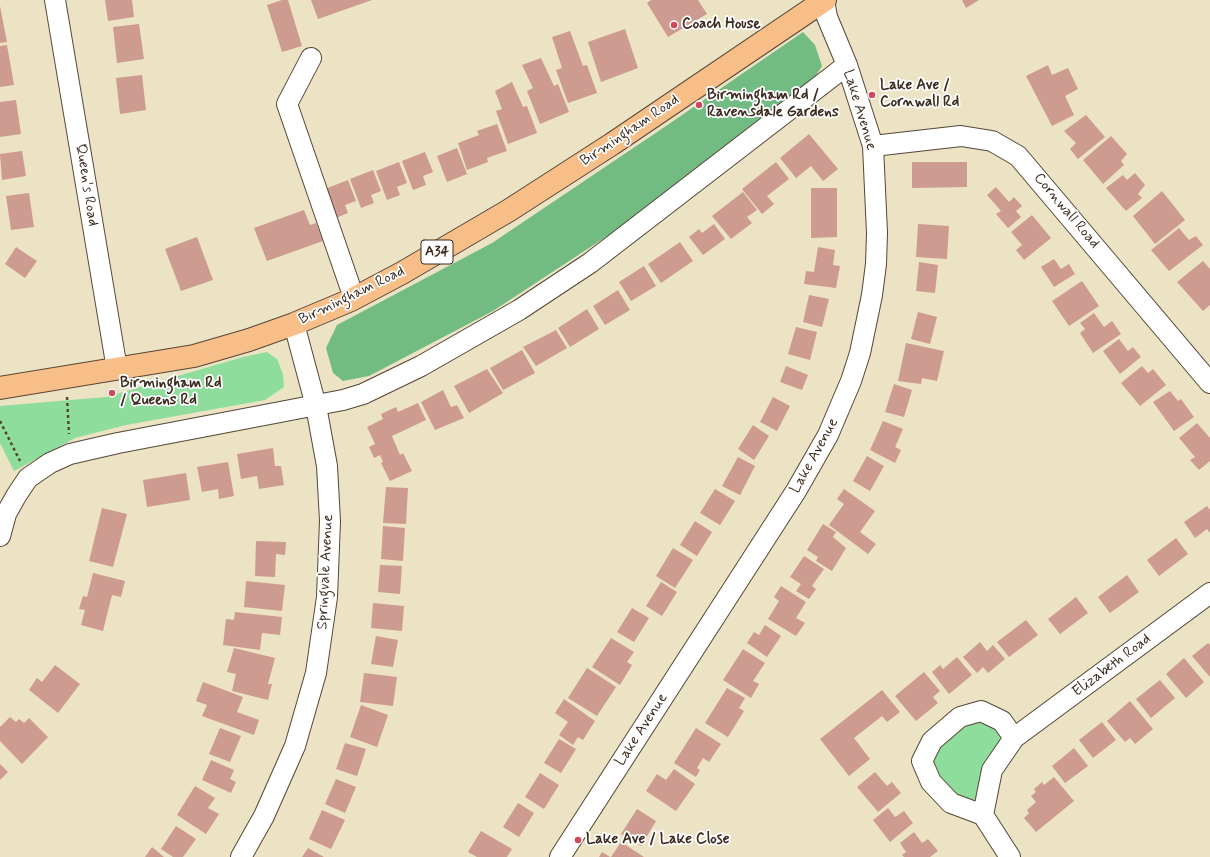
<!DOCTYPE html>
<style>
body{margin:0}
canvas{display:block;background:#ebe3c3}
</style>
<canvas width="1210" height="857"></canvas>
<script>
const g = document.querySelector('canvas').getContext('2d');
g.lineJoin = 'round';
function paint(path, color) { g.fillStyle = color; g.fill(path, 'evenodd'); }
const toPath = rows => new Path2D(rows.map(r => 'M' + r).join(''));
function strokePath(path, color, width, dash) { g.strokeStyle = color; g.lineWidth = width; g.lineCap = dash ? 'butt' : 'round'; g.setLineDash(dash || []); g.stroke(path); }
function drawText(font, color, halo, rows, align = 'center') {
  g.font = font + ' Mynerve,sans-serif'; g.lineWidth = 3.5; g.setLineDash([]); g.textBaseline = 'middle'; g.strokeStyle = halo; g.fillStyle = color; for (const [text, x, y, turn = 0] of rows) {
    g.save(); g.translate(x, y); g.rotate((+turn || 0) * Math.PI / 180); g.textAlign = isNaN(turn) ? turn : align; if (halo) g.strokeText(text, 0, 0); g.fillText(text, 0, 0); g.restore();
  }
}
paint(toPath([
 [267,352,277,359,283,374,284,387,265,400,126,425,75,438,14,471,0,443,0,406,106,397,243,357],
 [970,721,992,721,1001,737,998,747,983,765,981,788,975,799,969,803,953,798,932,762,932,753]
]), '#8edd9c');
paint(toPath([
 [803,32,815,45,822,66,812,82,662,200,493,311,369,376,343,381,333,373,326,348,337,325,492,243,666,126]
]), '#72bc84');
paint(toPath([
 [105,0,132,0,134,17,108,21],
 [282,0,288,0,302,46,282,52,267,5],
 [311,0,372,0,318,19],
 [651,0,698,0,707,14,668,37,647,3],
 [962,0,979,0,966,8],
 [0,6,7,42,0,43],
 [139,24,144,59,117,63,113,27],
 [625,29,638,68,601,82,588,42],
 [570,31,583,66,587,65,597,93,568,103,556,70,562,68,552,37],
 [7,45,14,85,0,87,0,46],
 [541,58,554,86,558,84,569,112,540,124,527,91,533,88,522,65],
 [1048,65,1052,75,1068,68,1078,89,1065,96,1074,115,1052,126,1026,76],
 [142,75,146,110,120,114,116,78],
 [512,82,523,107,527,106,537,133,508,144,496,111,502,109,495,91],
 [16,100,21,134,0,137,0,102],
 [1086,115,1105,137,1078,159,1070,149,1076,143,1064,131],
 [497,124,507,151,487,158,488,162,467,170,458,143,479,135,477,131],
 [809,134,838,169,823,181,811,166,796,178,780,158],
 [1111,136,1127,154,1121,161,1124,165,1103,184,1083,160],
 [457,148,467,174,447,182,437,156],
 [22,151,26,176,2,180,0,154],
 [425,152,433,172,423,176,426,185,413,190,402,161],
 [399,162,407,183,397,187,400,195,387,200,376,171],
 [776,162,789,179,767,196,774,204,762,214,742,189],
 [912,162,967,162,967,187,912,188],
 [373,170,381,191,371,195,374,203,361,208,350,179],
 [1135,173,1145,185,1138,194,1142,198,1126,211,1106,188,1123,175,1127,180],
 [348,180,356,201,345,205,348,213,336,218,325,189],
 [996,187,1009,202,1014,197,1022,206,1016,211,1021,217,1008,228,996,214,1001,211,987,195],
 [811,188,837,188,837,237,811,238],
 [1162,191,1185,220,1155,244,1133,216],
 [743,192,757,210,747,217,752,223,731,239,712,216],
 [29,193,34,227,11,230,6,196],
 [304,210,310,225,316,223,323,241,267,261,254,228],
 [1032,215,1051,238,1024,260,1016,250,1022,245,1011,232],
 [714,224,725,239,703,255,689,237,699,229,702,233],
 [918,224,949,226,947,259,916,257],
 [1179,228,1189,240,1196,236,1203,245,1169,271,1151,250],
 [197,237,213,280,181,291,165,249],
 [680,242,693,261,661,283,648,264],
 [16,247,37,261,25,278,5,264],
 [818,247,835,250,833,265,840,266,836,288,804,284,806,271,814,272],
 [1054,259,1061,269,1069,264,1075,274,1054,287,1041,267],
 [1203,261,1210,269,1210,305,1203,311,1177,282],
 [919,262,938,265,935,293,916,291],
 [644,266,656,286,631,301,619,282],
 [1082,281,1099,306,1069,326,1052,301],
 [618,290,630,310,605,325,593,306],
 [809,295,829,299,822,327,803,322],
 [587,309,599,329,570,347,558,328],
 [918,312,937,317,930,344,911,339],
 [1094,313,1104,327,1112,321,1121,334,1093,353,1080,333,1085,329,1080,323],
 [796,327,817,332,810,360,788,354],
 [556,330,567,348,536,366,523,347],
 [1119,339,1128,351,1133,347,1141,357,1120,374,1103,351],
 [906,343,944,351,937,381,922,378,921,384,898,381],
 [522,350,535,373,503,390,490,368],
 [786,366,808,375,802,390,780,382],
 [1142,366,1148,373,1153,369,1166,385,1140,406,1121,383],
 [487,369,503,393,469,413,454,386],
 [894,384,912,390,904,417,885,412],
 [443,390,451,407,457,405,464,418,435,430,421,402],
 [1170,391,1178,401,1181,399,1194,417,1174,431,1153,402],
 [773,397,790,406,777,431,760,422],
 [418,403,426,420,392,436,400,455,403,453,412,471,390,481,381,463,383,462,380,455,374,458,369,447,375,444,367,427,383,419,381,414,396,407,398,412],
 [883,421,903,429,895,447,901,450,895,463,870,450],
 [1197,423,1210,438,1210,461,1199,470,1190,460,1195,457,1179,438],
 [753,425,769,436,754,460,738,449],
 [273,448,275,466,281,466,284,485,259,489,257,476,241,479,237,454],
 [867,456,884,466,870,491,853,481],
 [738,457,755,466,740,495,722,486],
 [228,462,234,496,219,499,218,489,202,492,197,467],
 [186,473,190,500,147,507,143,480],
 [386,487,408,488,406,524,383,523],
 [715,489,735,501,720,525,700,513],
 [844,489,875,511,860,532,876,544,868,554,829,525,844,504,837,499],
 [1207,506,1210,510,1210,533,1207,529,1195,538,1184,522],
 [102,508,127,514,113,567,89,561],
 [695,521,712,532,697,556,680,545],
 [823,524,836,532,833,537,846,548,832,571,816,561,818,557,807,550],
 [383,526,405,528,403,561,381,559],
 [1176,538,1188,554,1159,576,1147,560],
 [256,541,286,542,285,555,276,554,275,577,255,576],
 [673,548,693,560,675,588,656,576],
 [804,556,824,569,812,586,816,589,809,599,796,591,801,584,790,577],
 [380,565,402,566,400,594,378,592],
 [93,573,125,581,121,597,112,595,103,631,81,625,85,610,79,609,83,596,87,597],
 [1127,575,1139,592,1110,613,1098,597],
 [246,581,285,585,282,611,244,607],
 [661,582,677,592,662,616,646,606],
 [781,586,806,602,796,618,805,623,796,636,768,619,779,601,774,597],
 [1076,597,1088,613,1060,634,1048,619],
 [373,603,404,606,402,631,371,628],
 [632,608,649,618,634,642,617,632],
 [235,612,282,617,280,635,262,633,260,650,223,645,226,619,234,620],
 [1026,620,1038,635,1009,657,997,642],
 [765,625,781,636,767,657,747,643,754,632,759,635],
 [376,636,398,640,393,667,371,664],
 [611,638,634,652,627,662,632,665,620,685,592,667],
 [980,642,987,651,993,645,1005,659,988,673,983,667,977,673,963,657],
 [1208,643,1210,645,1210,677,1192,656],
 [234,648,275,658,268,684,272,684,268,700,232,691,236,674,227,672],
 [743,649,765,663,753,681,759,684,751,698,723,680],
 [957,657,972,675,949,694,932,672,940,665,943,669],
 [1184,658,1204,682,1186,698,1166,674],
 [55,665,80,684,58,713,29,690,37,678,42,682],
 [587,668,616,687,597,716,568,698],
 [924,672,940,691,933,697,938,703,916,721,895,696],
 [364,673,397,677,393,706,360,702],
 [1160,680,1175,698,1151,718,1136,699],
 [203,682,243,697,237,712,259,720,254,735,202,716,207,705,196,701],
 [727,688,745,698,739,708,744,711,728,737,705,723],
 [882,690,900,712,887,722,882,716,854,738,870,759,849,776,820,739],
 [564,699,595,721,583,740,578,737,573,745,559,735,568,722,555,713],
 [1130,701,1153,729,1135,744,1130,738,1125,742,1107,721],
 [361,705,388,715,377,747,350,737],
 [10,717,16,722,19,719,24,723,29,718,48,737,22,764,0,741,0,727],
 [1102,722,1116,740,1093,758,1079,740],
 [220,728,241,736,230,762,209,754],
 [696,728,721,744,709,762,703,758,697,768,700,770,696,777,674,763],
 [559,739,576,749,561,773,544,763],
 [345,743,366,749,357,776,336,769],
 [1074,748,1088,766,1065,783,1052,766],
 [211,760,234,770,230,779,236,782,231,793,202,780],
 [0,764,8,772,0,780],
 [674,769,695,784,676,811,646,791,657,774,666,780],
 [875,772,887,786,892,782,901,793,878,812,857,787],
 [540,773,559,785,544,809,525,797],
 [1054,777,1074,801,1036,832,1024,818,1029,813,1027,810,1036,802,1031,796,1036,792,1034,789,1042,782,1044,785],
 [336,779,356,787,345,813,325,804],
 [195,786,215,798,208,808,219,814,206,834,177,815],
 [518,803,534,813,519,837,503,827],
 [888,808,895,817,904,811,913,823,890,842,873,820],
 [637,809,656,821,641,846,621,834],
 [322,810,345,820,331,849,309,839],
 [176,826,196,839,183,857,173,857,161,849],
 [481,831,512,849,507,857,477,857,468,852],
 [914,832,922,843,928,839,938,851,930,857,904,857,902,855,906,852,900,843],
 [621,842,644,857,611,857],
 [152,847,164,857,145,857],
 [308,848,324,857,302,857],
 [602,852,610,857,599,857]
]), '#ce9b90');
const minor = toPath([
 [55,0,117,369],
 [311,58,287,104,354,298],
 [873,146,961,136,992,141,1018,156,1210,383],
 [0,536,6,514,16,496,28,478,50,463,70,454,118,443,343,400,363,394,421,366,519,310,590,263,847,65],
 [983,815,951,803,931,782,922,761,932,741,960,717,981,711,1002,721,1014,738],
 [241,857,264,816,295,746,316,673,327,597,330,521,327,466,316,406,294,324],
 [560,857,796,491,828,435,851,381,860,353,872,295,876,264,877,233,873,146,847,65,827,17,824,0],
 [1010,857,983,815,992,770,1014,738,1210,593]
]);
const highway = toPath([
 [0,388,194,356,249,340,294,324,351,300,402,273,508,211,612,144,825,0]
]);
strokePath(minor, '#554637', 22);
strokePath(highway, '#554637', 24);
strokePath(toPath([
 [67,397,69,434],
 [0,421,20,461]
]), '#554637', 2.5, [3, 3]);
strokePath(minor, '#fff', 20);
strokePath(highway, '#f7be88', 22);
for (const [x, y, r, color] of [
 [674,25,4,"#d1495b"],
 [872,95,4,"#d1495b"],
 [699,105,4,"#d1495b"],
 [112,393,4,"#d1495b"],
 [578,840,4,"#d1495b"]
]) { const dot = new Path2D(); dot.arc(x, y, r, 0, 2 * Math.PI); g.fillStyle = color; g.fill(dot); strokePath(dot, '#fff', 1.5); }
for (const [x, y, w] of [
 [437,252,32]
]) { const box = new Path2D(); box.roundRect(x - w / 2, y - 12, w, 24, 3); g.fillStyle = '#fff'; g.fill(box); strokePath(box, '#3b2a1e', 1); }
drawText('bold 14px', '#3b2a1e', null, [
 ["A34",437,252]
]);
drawText('bold 15px', '#3b2a1e', '#fff', [
 ["Coach House",682,25],
 ["Lake Ave /",880,86],
 ["Cornwall Rd",880,103],
 ["Birmingham Rd /",707,96],
 ["Ravensdale Gardens",707,113],
 ["Birmingham Rd",120,384],
 ["/ Queens Rd",120,401],
 ["Lake Ave / Lake Close",586,840]
], 'left');
drawText('15px', '#3b2a1e', '#fff', [
 ["Lake Avenue",859,110,73],
 ["Birmingham Road",630,131,-34],
 ["Queen's Road",86,185,81],
 ["Cornwall Road",1066,211,50],
 ["Birmingham Road",352,296,-26],
 ["Lake Avenue",815,456,-61],
 ["Springvale Avenue",326,572,-87],
 ["Elizabeth Road",1112,666,-37],
 ["Lake Avenue",642,730,-57]
]);
</script>
